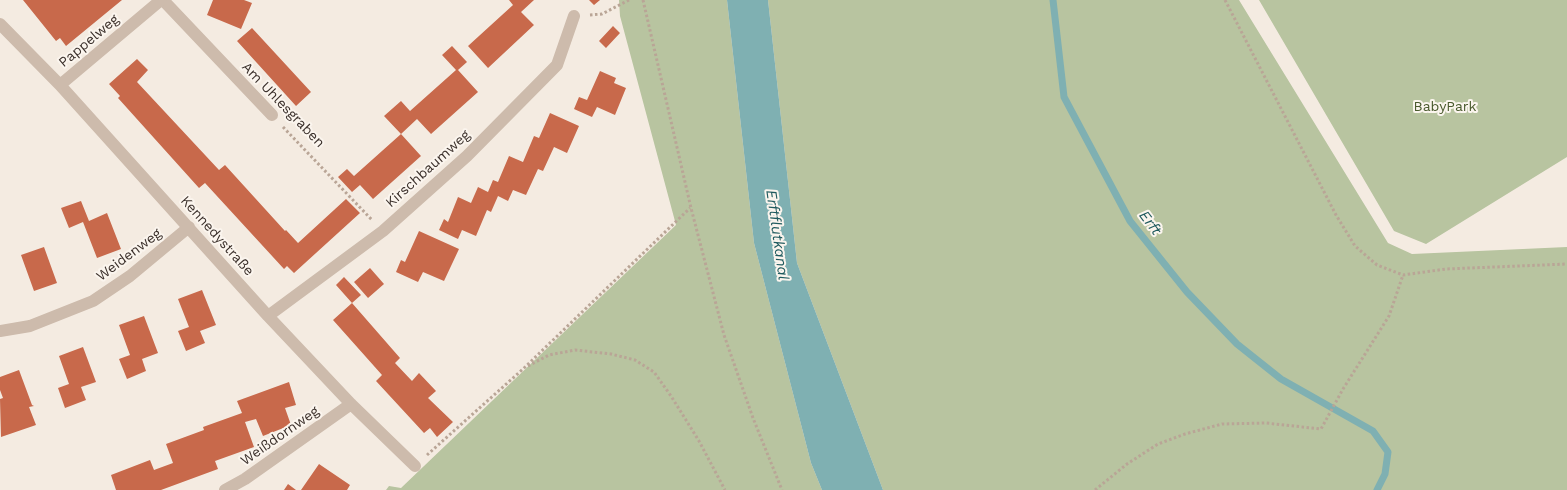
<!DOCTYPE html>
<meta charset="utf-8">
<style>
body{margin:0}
canvas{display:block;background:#f4ebe1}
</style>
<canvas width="1567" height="490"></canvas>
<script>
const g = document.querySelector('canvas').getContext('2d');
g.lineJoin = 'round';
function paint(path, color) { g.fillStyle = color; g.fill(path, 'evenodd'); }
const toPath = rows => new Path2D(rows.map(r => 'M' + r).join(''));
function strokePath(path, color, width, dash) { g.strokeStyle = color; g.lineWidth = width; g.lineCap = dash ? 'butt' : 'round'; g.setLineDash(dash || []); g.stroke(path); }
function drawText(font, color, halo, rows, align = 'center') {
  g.font = font + ' "Work Sans",sans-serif'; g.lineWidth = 4; g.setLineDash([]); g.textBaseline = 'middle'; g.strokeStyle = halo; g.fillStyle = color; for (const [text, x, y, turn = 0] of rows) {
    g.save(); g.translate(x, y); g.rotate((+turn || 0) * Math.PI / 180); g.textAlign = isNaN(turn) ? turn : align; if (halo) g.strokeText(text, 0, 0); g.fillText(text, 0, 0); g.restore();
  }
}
paint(toPath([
 [619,0,727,0,754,243,811,463,822,490,386,490,389,486,401,488,676,225,620,16],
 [768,0,1239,0,1388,243,1412,254,1567,247,1567,490,883,490,797,263],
 [1259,0,1567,0,1567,157,1426,244,1394,231]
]), '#b8c4a0');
paint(toPath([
 [727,0,768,0,797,263,883,490,822,490,811,463,754,243]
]), '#7fb0b2');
strokePath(toPath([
 [1053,0,1064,97,1130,221,1187,292,1237,344,1281,379,1373,431,1388,452,1385,474,1377,490]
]), '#7fb0b2', 7);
paint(toPath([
 [23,0,122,0,66,46,60,38,56,41],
 [213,0,244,0,252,3,241,29,207,15],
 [509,0,534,0,521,12,534,25,488,68,468,46,513,5],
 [589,0,600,0,594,5],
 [613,26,620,33,606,48,599,41],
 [252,28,311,92,296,106,237,41],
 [452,46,467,62,458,70,478,92,431,134,417,119,401,134,384,116,401,101,410,111,456,70,442,55],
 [137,59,148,70,137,82,219,170,225,165,285,231,286,230,298,243,346,199,360,213,294,273,287,266,284,269,205,183,199,188,118,98,120,96,109,84],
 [600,71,616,78,614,83,626,88,615,115,597,107,592,117,574,109,579,97,587,100],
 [550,113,579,126,567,153,554,147,543,171,538,169,526,195,513,190,508,201,498,196,491,212,487,210,476,236,462,230,458,239,439,230,444,219,448,222,458,197,471,203,478,187,488,192,493,180,498,182,509,156,523,162,534,136,539,138],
 [401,134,421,156,373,199,360,185,352,192,338,177,347,169,354,176],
 [81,201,89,221,107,213,121,249,97,258,83,222,69,228,61,208],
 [419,231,459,249,444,281,423,272,418,282,396,272,401,260,405,262],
 [44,247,57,283,34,291,21,255],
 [370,268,384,284,368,298,354,282],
 [344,277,361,295,352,303,336,285],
 [202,290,216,325,200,331,205,343,186,351,178,331,189,327,178,299],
 [352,303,400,358,395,363,412,381,419,373,436,391,428,398,453,422,437,437,430,428,424,433,376,381,382,375,333,320],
 [144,316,158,353,142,359,146,371,127,379,119,359,130,355,119,325],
 [83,347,96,382,81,387,86,400,65,408,58,388,69,384,59,356],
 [19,370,32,405,34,406,29,407,36,425,1,437,0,399,3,398,0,390,0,377],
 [289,382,296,405,285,408,291,425,263,436,256,419,245,422,254,447,215,461,218,469,161,490,116,490,111,475,150,460,154,470,173,463,166,444,204,430,203,427,242,413,237,401],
 [319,464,350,485,347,490,301,490],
 [288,484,296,490,284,490]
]), '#c8694b');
strokePath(toPath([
 [643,0,691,208,724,335,753,418,782,490],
 [1225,0,1336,215,1355,246,1377,265,1403,275,1446,269,1567,264],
 [590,15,602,14,629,0],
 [283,127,372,220],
 [528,366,549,355,575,350,611,354,635,360,654,372,671,396,699,441,725,490],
 [427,455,523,369,690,208],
 [1095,490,1127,464,1158,444,1185,434,1222,424,1266,423,1321,429,1343,389,1389,316,1403,275]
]), '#b9a596', 3, [2.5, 2.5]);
strokePath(toPath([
 [163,0,272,115]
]), '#cdbbac', 12);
strokePath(toPath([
 [0,24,60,85,268,316,351,404,415,466],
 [60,85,161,0],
 [268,316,383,231,467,156,557,65,574,16],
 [0,331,30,326,93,301,130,276,189,227],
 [225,490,245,479,351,404]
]), '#cdbbac', 12);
drawText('14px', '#3b302b', '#fbf5ee', [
 ["Pappelweg",89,41,-40],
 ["Am Uhlesgraben",283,105,46],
 ["Kirschbaumweg",428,169,-42],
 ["Kennedystraße",217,236,48],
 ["Weidenweg",129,255,-37],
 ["Weißdornweg",280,436,-35]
]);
drawText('14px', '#4a5a2e', '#fbf5ee', [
 ["BabyPark",1445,107]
]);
drawText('italic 15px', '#1f5a5e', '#fbf5ee', [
 ["Erft",1150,223,53],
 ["Erftflutkanal",777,235,82]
]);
</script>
